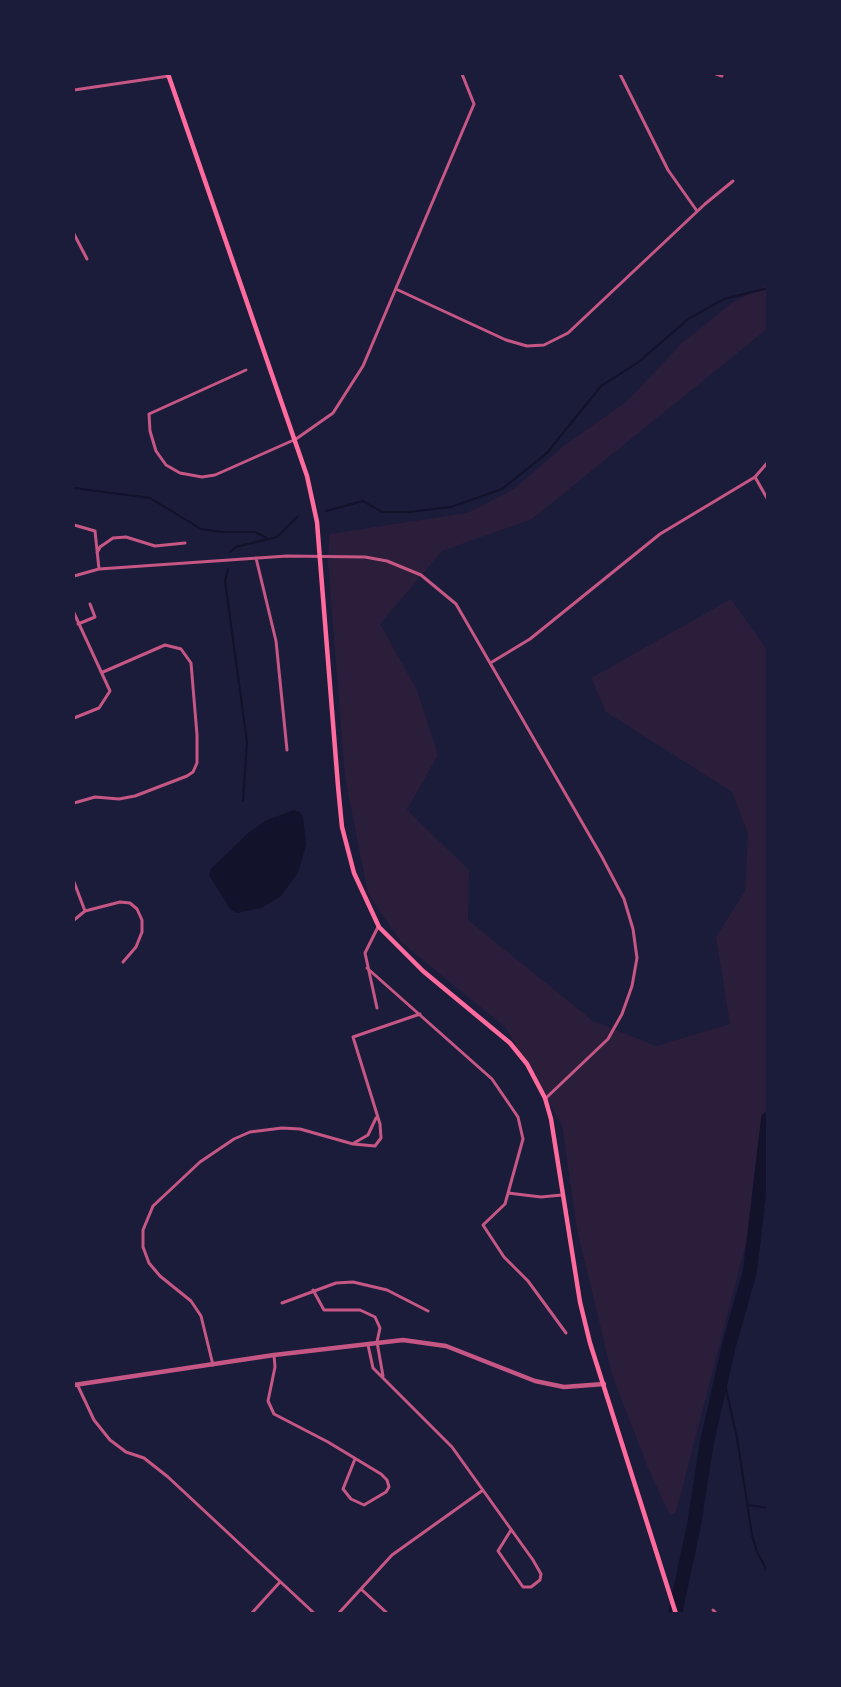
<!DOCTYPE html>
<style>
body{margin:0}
#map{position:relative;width:841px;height:1687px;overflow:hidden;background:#1b1b3a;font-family:"Nunito Sans",sans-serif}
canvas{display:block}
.frame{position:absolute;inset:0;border:75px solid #1b1b3a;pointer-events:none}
</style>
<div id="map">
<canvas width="841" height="1687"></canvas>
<div class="frame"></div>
</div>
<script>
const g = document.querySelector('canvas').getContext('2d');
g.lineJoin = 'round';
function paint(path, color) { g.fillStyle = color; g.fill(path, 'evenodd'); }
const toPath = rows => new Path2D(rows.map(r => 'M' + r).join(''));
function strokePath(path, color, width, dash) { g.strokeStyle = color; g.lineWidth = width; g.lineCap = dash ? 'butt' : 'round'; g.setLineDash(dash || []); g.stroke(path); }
paint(toPath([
 [767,285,767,329,532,519,442,551,380,624,417,690,438,755,407,810,469,870,468,920,593,1021,656,1046,730,1024,716,937,745,891,748,834,732,792,606,712,591,678,731,599,767,650,767,1101,748,1236,676,1512,670,1515,648,1468,612,1375,577,1229,562,1125,506,1028,401,942,368,894,345,777,328,562,329,534,467,513,514,489,566,444,626,402,683,342,733,302]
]), '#2a1e3b');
paint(toPath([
 [294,810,300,812,303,817,306,845,298,873,280,897,261,908,237,913,231,910,209,875,211,869,248,833,265,821]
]), '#12122b');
strokePath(toPath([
 [74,488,150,498,201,529,222,532,255,532,267,538],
 [326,511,363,501,382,512,409,512,451,507,502,489,547,453,601,386,640,361,688,319,724,299,768,288],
 [230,552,236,547,277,537,298,516],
 [228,569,225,581,247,742,243,801],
 [723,1375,737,1438,752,1535,757,1552,768,1572],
 [748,1505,768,1508]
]), '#12122b', 2);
strokePath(toPath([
 [675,1614,694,1525,707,1442,729,1345,750,1271,768,1119]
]), '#12122b', 14);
strokePath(toPath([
 [620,74,668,170,697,211],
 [716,74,722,76],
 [74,90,169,76],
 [74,234,87,259],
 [398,290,506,340,527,346,544,345,568,333,705,204,733,181],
 [246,370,149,414,150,431,156,451,166,465,180,473,202,477,215,475,296,439,333,413,363,366,474,104,462,74],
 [755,477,768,500],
 [74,525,95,531,99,569],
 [97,553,100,547,113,538,126,537,155,546,185,543],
 [256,558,276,641,287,750],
 [74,576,99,569,287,556,365,557,387,561,421,575,456,604,602,857,624,899,633,929,637,958,632,986,622,1014,608,1039,546,1098],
 [74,613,110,691,99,708,74,718],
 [78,624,95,617,90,604],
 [492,662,530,639,660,534,755,477,768,462],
 [74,803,95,797,119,799,135,796,187,776,193,772,197,763,197,735,191,663,181,649,165,645,103,672],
 [74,882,85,911],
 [74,920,85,911,120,902,130,903,137,909,142,920,142,932,136,947,123,962],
 [367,968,492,1079,518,1117,523,1139,505,1204,483,1225,504,1257,528,1281,566,1333],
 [377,1008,365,953,378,927],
 [354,1143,368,1135,376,1118],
 [508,1193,541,1197,562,1195],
 [313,1290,324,1310,360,1310,375,1317,380,1328,377,1342,383,1376],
 [282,1303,336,1283,353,1282,387,1290,428,1311],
 [368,1345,373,1368,452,1447,533,1560,541,1574,540,1580,531,1587,523,1587,498,1551,511,1530],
 [274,1355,275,1367,268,1401,274,1414,328,1442,381,1474,387,1480,389,1487,386,1492,364,1505,351,1499,343,1489,355,1459],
 [213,1365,201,1316,191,1301,160,1276,149,1263,143,1247,143,1230,153,1206,200,1162,234,1139,250,1132,282,1128,300,1129,353,1144,375,1146,381,1138,380,1124,353,1037,420,1014],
 [77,1384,94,1420,110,1440,126,1452,144,1458,168,1477,315,1614],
 [361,1589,388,1614],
 [713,1610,717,1614],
 [251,1614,280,1582],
 [338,1614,392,1555,483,1490]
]), '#c65784', 3);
strokePath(toPath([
 [74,1385,274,1355,403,1340,446,1346,535,1381,564,1387,604,1384]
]), '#c65784', 4.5);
strokePath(toPath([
 [168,74,307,476,317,522,338,786,342,827,354,873,379,927,423,971,510,1043,527,1064,545,1098,551,1119,580,1302,590,1343,676,1614]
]), '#ff6b9d', 4.5);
</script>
